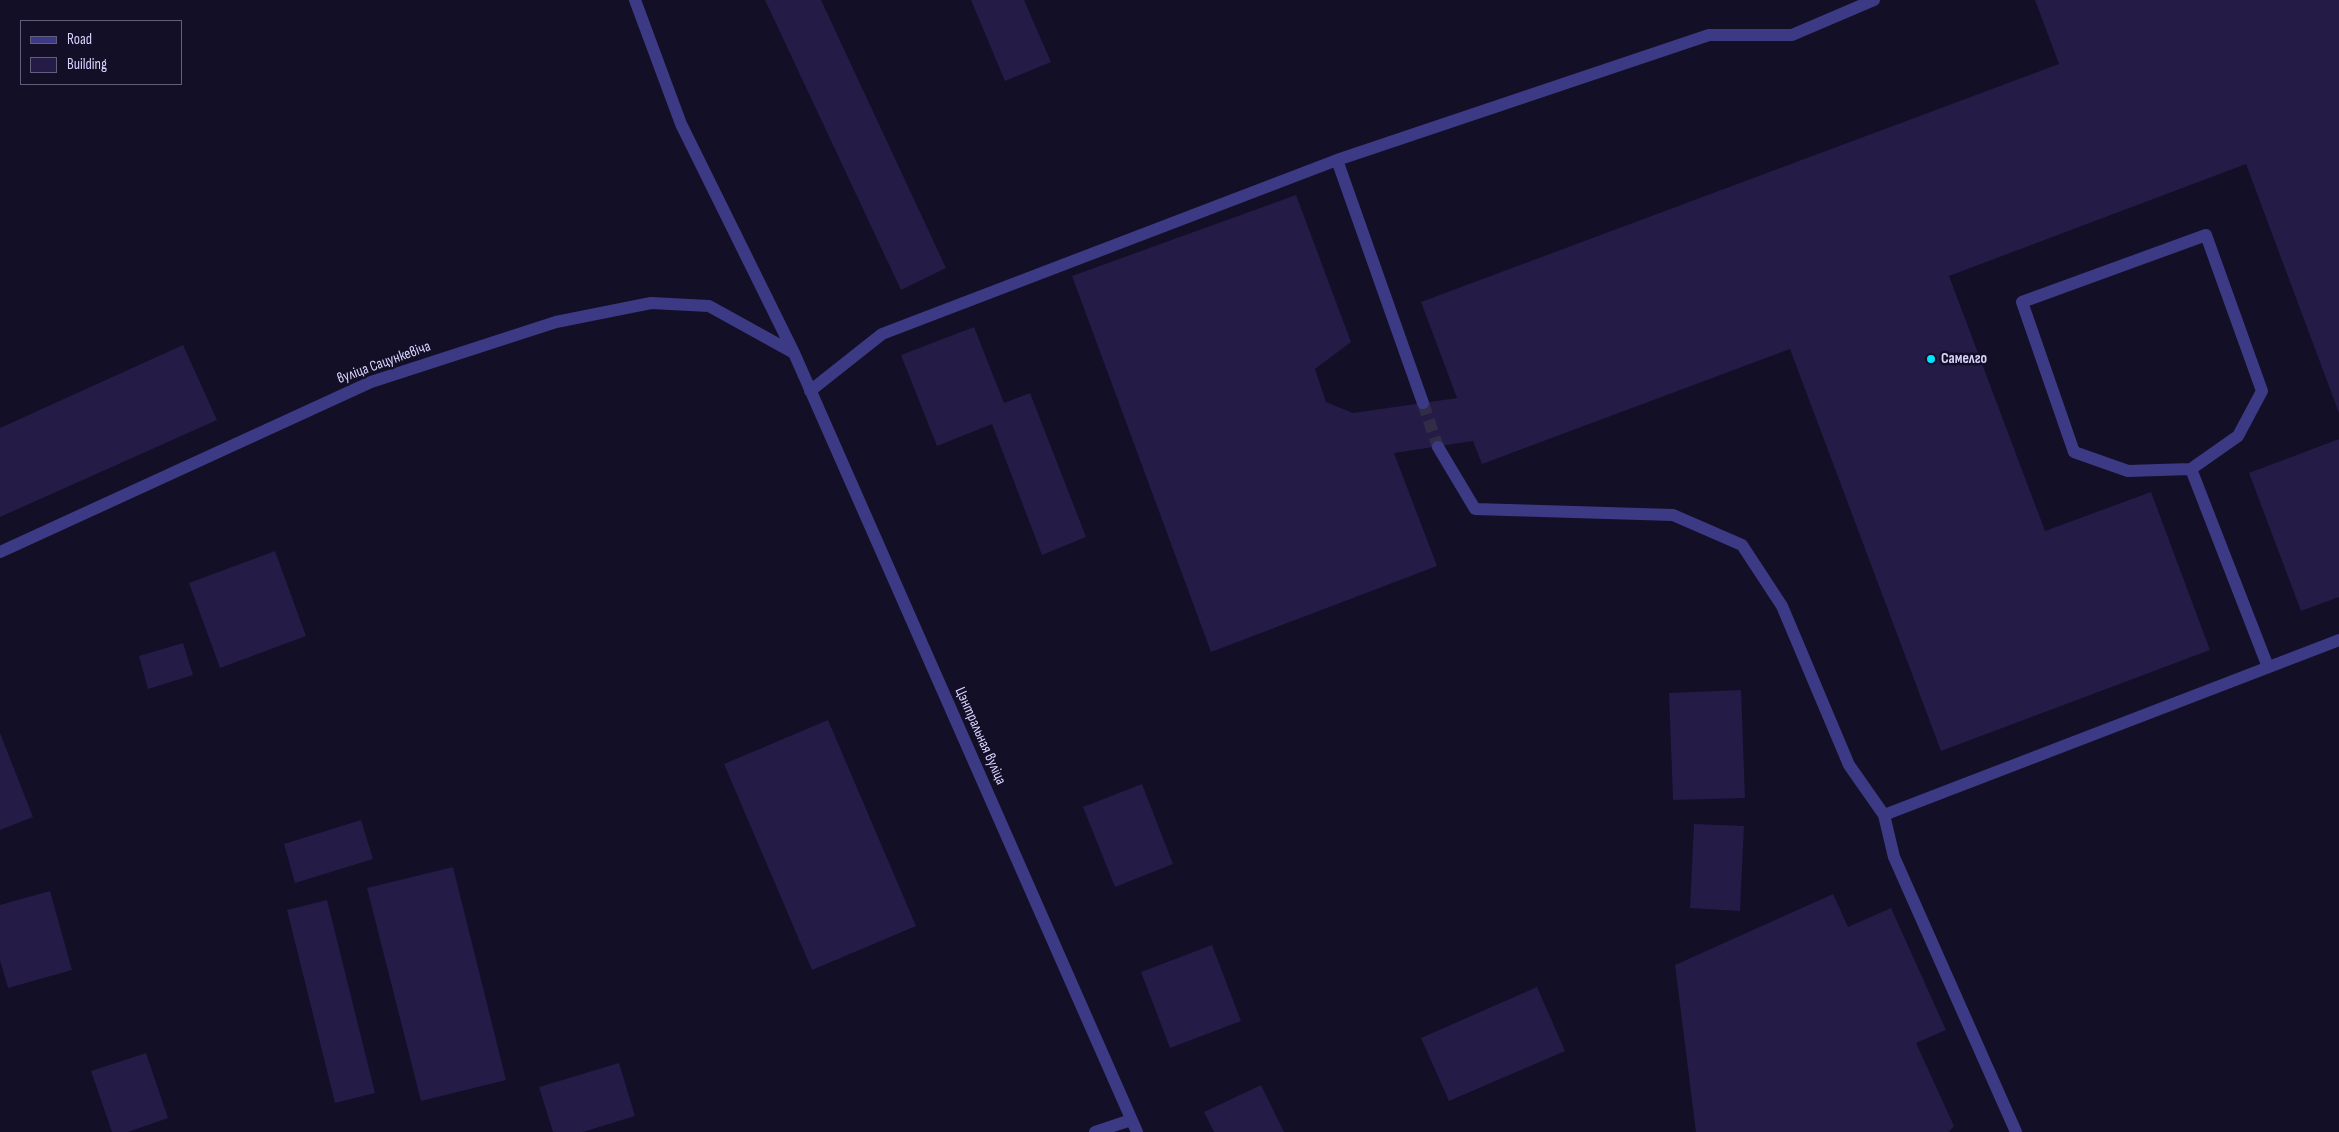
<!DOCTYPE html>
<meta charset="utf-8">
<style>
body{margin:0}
#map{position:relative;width:2339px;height:1132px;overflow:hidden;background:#130f26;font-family:"Sofia Sans Condensed",sans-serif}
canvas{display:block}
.legend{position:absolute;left:20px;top:20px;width:162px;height:65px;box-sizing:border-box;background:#130f26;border:1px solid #625e7d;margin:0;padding:6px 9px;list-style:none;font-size:15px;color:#d9d4ff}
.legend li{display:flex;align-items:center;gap:10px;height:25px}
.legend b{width:25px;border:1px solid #625e7d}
</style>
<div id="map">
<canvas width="2339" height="1132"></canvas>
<ul class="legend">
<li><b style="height:6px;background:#3d3a85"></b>Road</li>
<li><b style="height:14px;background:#241b47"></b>Building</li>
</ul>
</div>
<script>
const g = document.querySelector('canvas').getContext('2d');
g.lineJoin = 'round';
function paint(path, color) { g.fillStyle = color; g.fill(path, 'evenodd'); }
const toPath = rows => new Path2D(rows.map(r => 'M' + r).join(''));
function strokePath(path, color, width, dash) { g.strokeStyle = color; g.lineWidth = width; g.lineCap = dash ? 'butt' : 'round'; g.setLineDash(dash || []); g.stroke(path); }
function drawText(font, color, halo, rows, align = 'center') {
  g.font = font + ' "Sofia Sans Condensed",sans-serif'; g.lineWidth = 5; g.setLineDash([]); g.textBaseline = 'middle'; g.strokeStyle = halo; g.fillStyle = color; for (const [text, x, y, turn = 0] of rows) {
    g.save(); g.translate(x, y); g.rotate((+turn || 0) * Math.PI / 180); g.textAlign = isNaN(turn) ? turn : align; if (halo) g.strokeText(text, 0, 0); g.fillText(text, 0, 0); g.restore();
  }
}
paint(toPath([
 [765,0,821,0,946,268,901,290],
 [971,0,1024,0,1051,62,1005,81],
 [2035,0,2339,0,2339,413,2246,164,1949,276,2045,531,2151,492,2210,650,1941,751,1790,349,1482,464,1473,441,1394,453,1437,566,1211,652,1072,276,1296,195,1351,342,1315,369,1326,402,1353,413,1457,398,1421,302,2059,64],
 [974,327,1004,403,1030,393,1086,537,1042,555,992,424,937,446,901,355],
 [183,345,217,420,0,517,0,428],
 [2339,439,2339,597,2301,611,2249,473],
 [275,551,306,636,220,668,189,583],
 [183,643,193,675,148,689,139,656],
 [1741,690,1745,798,1673,800,1669,693],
 [828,720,916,926,812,970,724,764],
 [0,733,33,817,0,830],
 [1142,784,1173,864,1115,887,1083,807],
 [361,820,373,859,295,883,284,844],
 [1694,824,1744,826,1740,911,1690,908],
 [453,867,506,1080,421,1101,367,888],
 [50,891,72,970,8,988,0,960,0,905],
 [1833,894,1848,927,1891,908,1946,1030,1916,1043,1954,1126,1949,1132,1696,1132,1675,965],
 [327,900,375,1093,335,1103,287,910],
 [1212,945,1241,1021,1170,1048,1141,972],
 [1537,987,1565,1051,1449,1101,1421,1038],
 [146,1053,168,1118,128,1132,112,1132,91,1071],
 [619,1063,635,1116,583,1132,553,1132,539,1087],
 [1261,1085,1284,1132,1214,1132,1204,1112]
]), '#241b47');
strokePath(toPath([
 [1423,403,1438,447]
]), '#312d47', 12, [12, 6]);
strokePath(toPath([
 [635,0,681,124,794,353,1137,1132],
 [1337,160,1423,403],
 [810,391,882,334,1337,160,1709,35,1792,35,1874,0],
 [1438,447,1475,509,1673,515,1742,545,1782,606,1849,765,1884,815,2339,640],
 [2191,469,2128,471,2074,452,2022,302,2206,235,2262,391,2238,436,2191,469,2268,667],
 [0,552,371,382,556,322,651,303,709,306,794,353],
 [1884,815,1894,857,2016,1132],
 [1095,1132,1131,1120]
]), '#3d3a85', 12);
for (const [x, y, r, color] of [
 [1931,359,5,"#00e5ff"]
]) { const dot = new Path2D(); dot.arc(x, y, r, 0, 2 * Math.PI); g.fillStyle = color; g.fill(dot); strokePath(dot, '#130f26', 2); }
drawText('bold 15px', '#d9d4ff', '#130f26', [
 ["Самелго",1941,359]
], 'left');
drawText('15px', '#d9d4ff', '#130f26', [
 ["вуліца Сацункевіча",384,363,-20],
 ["Цэнтральная вуліца",980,736,66]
]);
</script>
